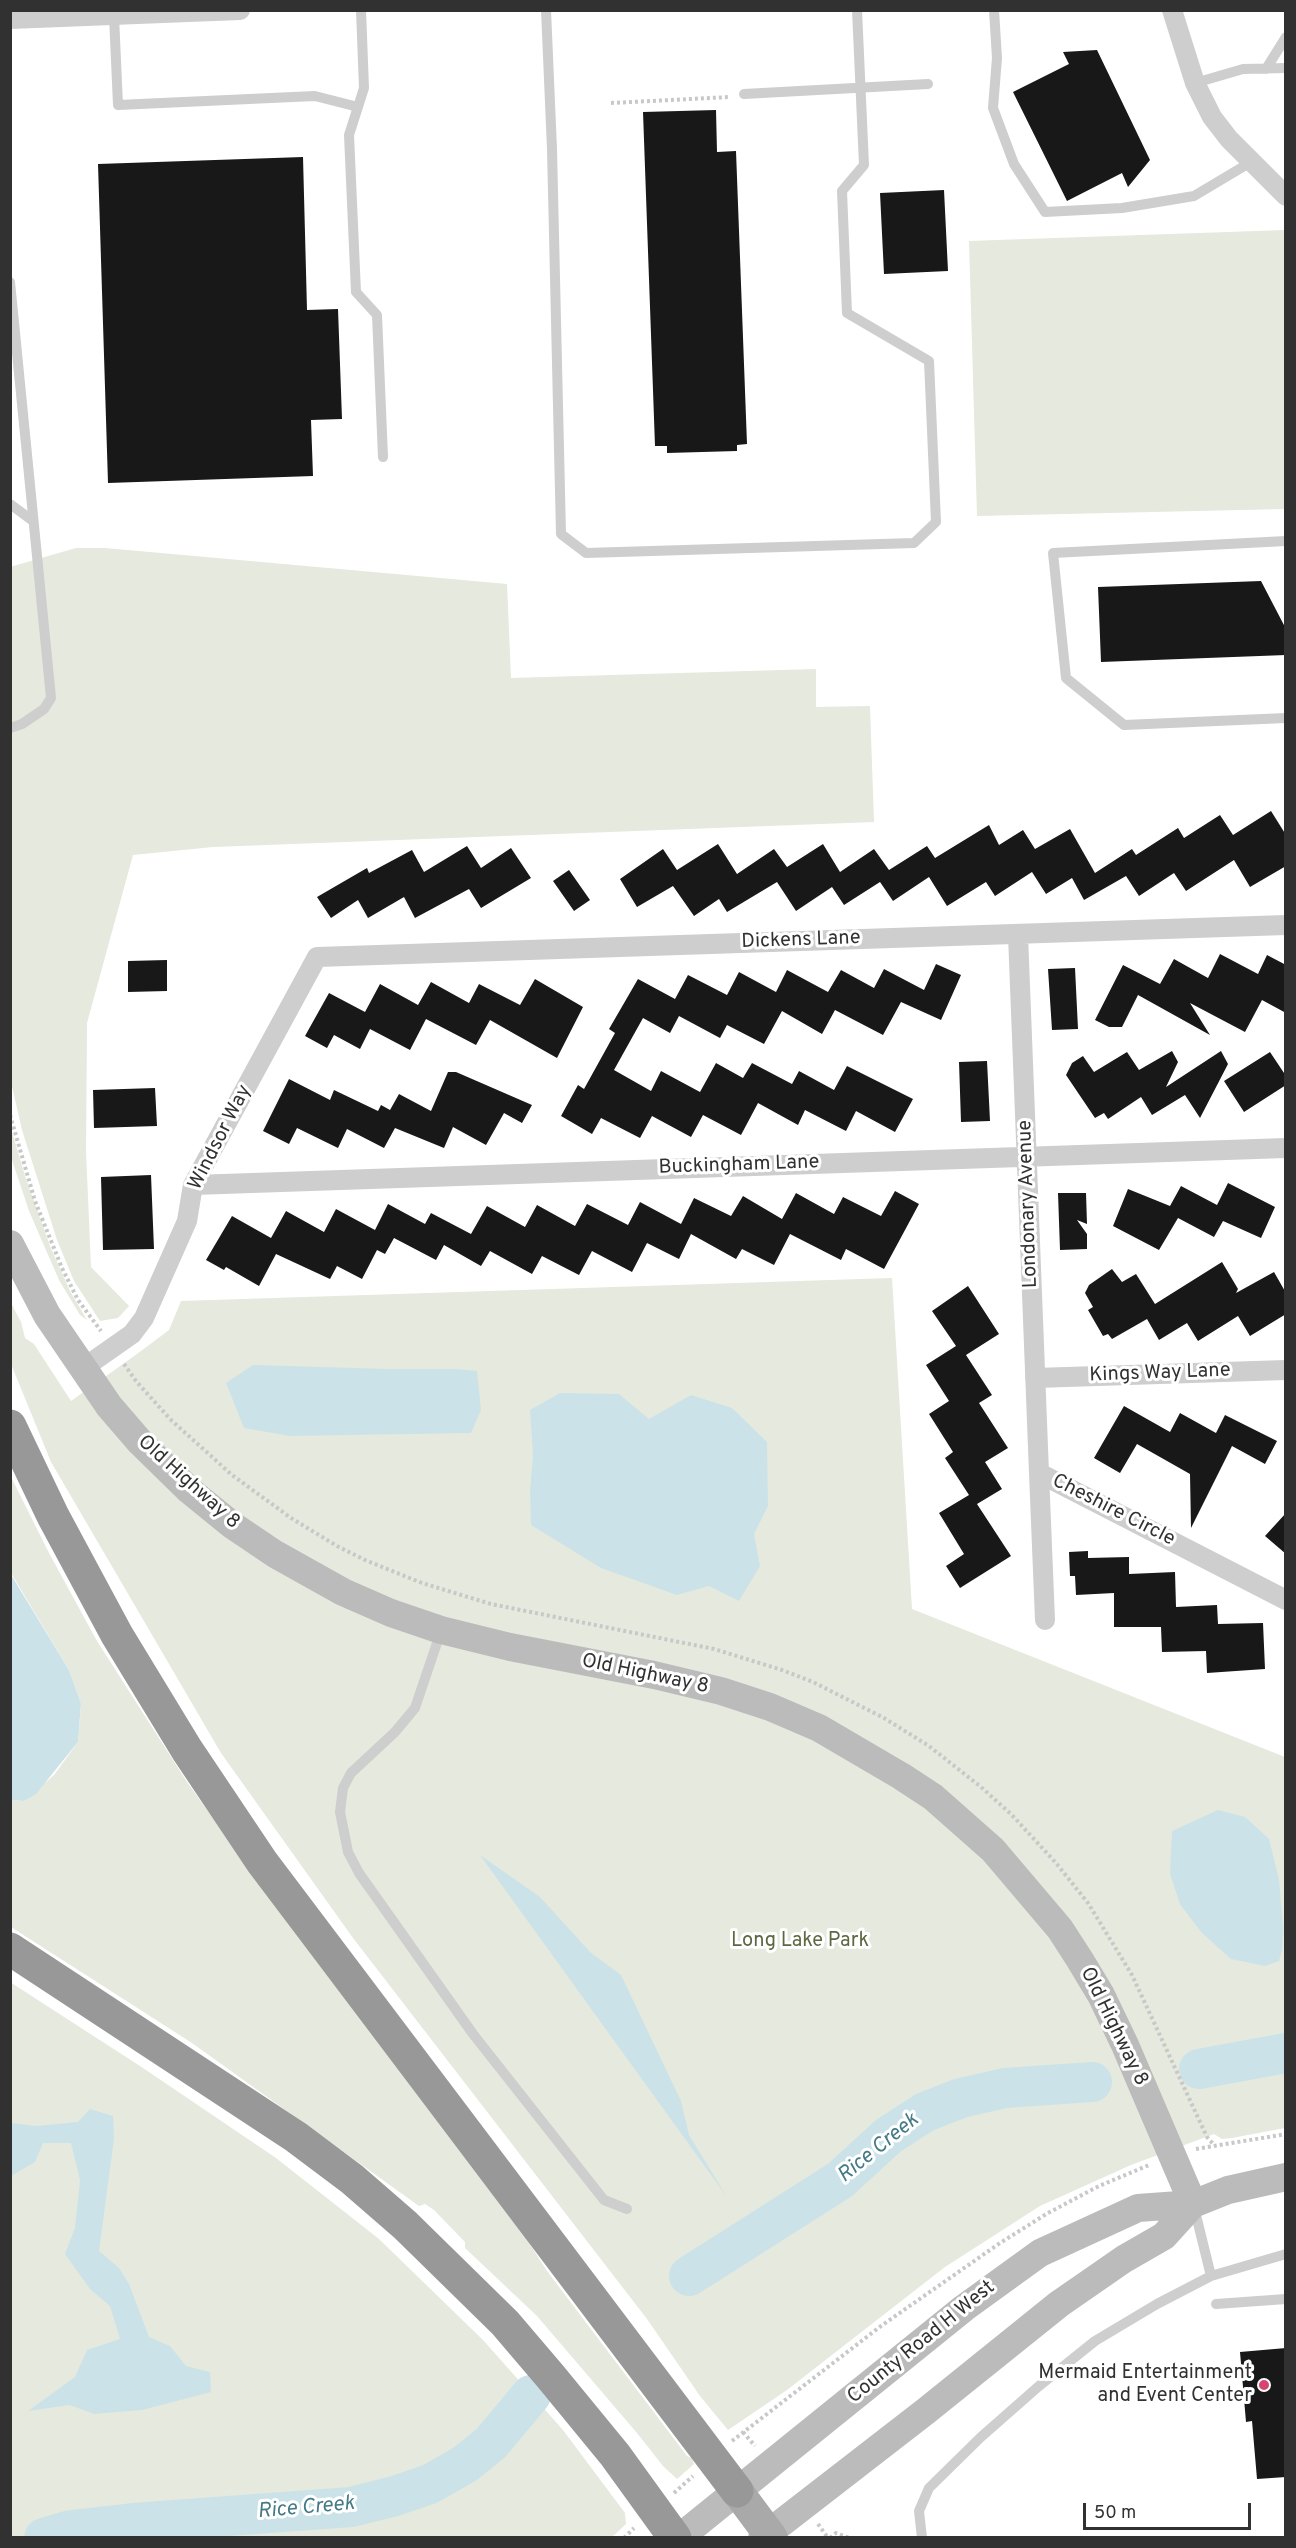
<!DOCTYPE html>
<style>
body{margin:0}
#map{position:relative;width:1296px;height:2548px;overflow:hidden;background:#fff;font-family:Overpass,sans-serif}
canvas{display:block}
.frame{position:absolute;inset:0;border:12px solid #313131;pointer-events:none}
.scale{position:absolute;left:1083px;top:2503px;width:168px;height:27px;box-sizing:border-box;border:3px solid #313131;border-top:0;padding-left:8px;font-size:18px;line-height:21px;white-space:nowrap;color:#313131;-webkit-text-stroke:4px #fff;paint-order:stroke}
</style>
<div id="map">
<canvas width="1296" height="2548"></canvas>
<div class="frame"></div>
<div class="scale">50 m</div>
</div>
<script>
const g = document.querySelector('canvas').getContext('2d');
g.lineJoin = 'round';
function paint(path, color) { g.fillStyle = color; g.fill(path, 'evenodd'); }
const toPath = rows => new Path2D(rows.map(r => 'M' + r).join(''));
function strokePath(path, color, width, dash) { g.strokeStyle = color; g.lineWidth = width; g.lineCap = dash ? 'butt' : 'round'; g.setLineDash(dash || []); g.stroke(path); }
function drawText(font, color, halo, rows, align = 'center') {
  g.font = font + ' Overpass,sans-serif'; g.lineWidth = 6; g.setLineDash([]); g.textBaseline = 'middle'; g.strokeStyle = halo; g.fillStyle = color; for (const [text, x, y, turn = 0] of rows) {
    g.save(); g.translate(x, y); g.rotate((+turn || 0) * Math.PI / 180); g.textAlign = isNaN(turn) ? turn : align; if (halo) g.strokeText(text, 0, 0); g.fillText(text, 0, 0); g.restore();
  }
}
paint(toPath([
 [1285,230,1285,509,977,516,969,241],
 [76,548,105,548,507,584,511,678,816,669,816,707,870,706,874,822,213,847,133,855,87,1023,86,1151,91,1267,129,1306,118,1318,100,1321,74,1281,57,1240,22,1130,11,1082,10,567],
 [10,1125,25,1176,50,1246,70,1291,87,1320,80,1315,59,1280,29,1211,11,1157],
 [892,1278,912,1609,1285,1757,1285,2128,1232,2138,1222,2139,1214,2134,1131,2165,1040,2206,945,2267,787,2390,728,2430,700,2396,647,2319,353,1938,221,1753,51,1462,11,1364,10,1301,21,1322,25,1338,34,1344,71,1401,137,1354,169,1330,181,1301],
 [10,1475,49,1553,97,1641,187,1782,243,1860,504,2204,547,2271,687,2456,692,2458,694,2464,677,2479,663,2466,637,2433,537,2316,465,2248,465,2242,434,2210,425,2204,419,2206,192,2043,11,1927,11,1800,24,1801,54,1775,78,1742,81,1705,69,1670,11,1573],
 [10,1982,140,2066,276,2158,379,2239,483,2340,563,2430,625,2513,626,2524,611,2538,11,2537]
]), '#e6e9dd');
paint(toPath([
 [253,1365,390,1369,454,1369,477,1371,481,1410,471,1433,290,1436,244,1428,226,1383],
 [560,1393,619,1394,649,1419,691,1395,732,1408,767,1442,768,1506,754,1534,760,1566,739,1601,709,1586,677,1595,601,1568,531,1525,530,1490,533,1455,530,1410],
 [10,1573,69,1670,81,1704,78,1742,36,1794,24,1801,11,1800],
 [1218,1810,1245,1817,1269,1839,1279,1879,1283,1928,1282,1950,1279,1961,1265,1966,1231,1959,1201,1932,1180,1904,1170,1874,1172,1831],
 [480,1855,540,1897,590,1952,621,1975,681,2101,689,2135,727,2197],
 [90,2109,113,2116,114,2139,99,2251,119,2268,129,2284,149,2337,170,2346,186,2366,210,2372,211,2392,142,2410,94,2414,70,2405,28,2411,75,2377,87,2350,120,2339,110,2306,90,2289,65,2254,75,2228,80,2180,71,2143,43,2143,35,2162,11,2176,11,2123,36,2126,78,2122]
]), '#cbe3e8');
strokePath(toPath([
 [1199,2069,1286,2053],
 [689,2276,840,2180,888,2136,925,2112,961,2098,1005,2088,1092,2082],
 [44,2538,71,2530,133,2523,351,2507,395,2496,430,2484,465,2464,491,2443,531,2395]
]), '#cbe3e8', 40);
paint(toPath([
 [1097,50,1150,160,1128,187,1122,173,1067,201,1013,92,1069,64,1063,52],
 [716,110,717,152,736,151,747,444,737,445,737,451,667,453,667,446,655,446,643,112],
 [303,157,307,310,338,309,342,419,311,420,313,476,108,483,98,164],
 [944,190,948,271,884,274,880,193],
 [1261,581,1286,629,1286,655,1101,662,1098,587],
 [1271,811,1286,835,1286,866,1250,887,1234,860,1186,891,1174,873,1139,896,1126,876,1084,900,1072,878,1046,894,1032,872,995,896,986,882,947,906,929,877,893,901,880,882,844,905,832,887,796,911,777,882,727,912,719,899,694,916,673,886,637,907,620,879,663,849,677,870,718,844,737,874,774,849,787,867,823,844,840,872,874,849,889,870,927,846,935,858,989,825,999,845,1023,830,1035,849,1070,829,1095,873,1132,849,1136,855,1178,828,1184,838,1220,815,1233,835],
 [467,846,481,868,511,848,531,878,481,908,469,889,415,918,404,897,368,918,358,900,331,918,317,897,367,868,369,873,412,850,424,872],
 [569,870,590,900,574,911,553,881],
 [1220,954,1258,974,1267,955,1286,965,1286,1013,1262,1000,1245,1032,1190,1003,1210,1035,1138,995,1122,1027,1109,1027,1095,1020,1123,965,1160,984,1174,959,1208,978],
 [167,960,167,991,128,992,128,961],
 [936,964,961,975,941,1020,901,1002,883,1035,835,1010,822,1034,782,1011,764,1044,727,1025,720,1038,679,1016,670,1033,643,1018,614,1070,651,1091,661,1071,700,1092,716,1063,743,1078,752,1063,792,1084,799,1071,834,1090,847,1066,913,1099,895,1132,856,1111,846,1131,805,1110,798,1125,758,1103,741,1135,703,1115,691,1137,652,1116,640,1138,601,1118,592,1134,561,1116,578,1085,584,1089,615,1033,609,1029,638,979,675,999,688,975,727,995,739,972,776,992,787,970,828,992,841,970,874,988,884,969,924,990],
 [1075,968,1078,1029,1052,1030,1048,969],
 [535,979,583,1007,557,1058,490,1020,476,1045,426,1019,410,1050,370,1029,360,1049,334,1035,327,1048,305,1036,329,993,365,1012,380,984,418,1005,431,982,469,1003,479,984,520,1005],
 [1172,1051,1178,1062,1166,1087,1221,1051,1228,1064,1200,1118,1185,1095,1152,1115,1141,1097,1108,1119,1104,1113,1095,1118,1066,1075,1072,1063,1083,1056,1094,1072,1127,1052,1139,1070],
 [1270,1052,1286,1076,1286,1085,1244,1112,1224,1081],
 [987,1061,990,1121,961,1122,959,1062],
 [448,1072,456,1072,532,1105,522,1123,504,1113,486,1145,453,1127,444,1148,395,1128,384,1148,347,1129,338,1148,297,1128,289,1144,263,1131,289,1079,330,1100,334,1090,378,1111,381,1105,390,1110,399,1094,431,1111],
 [155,1088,157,1126,94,1128,93,1090],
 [151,1175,154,1249,103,1250,101,1177],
 [1228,1183,1275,1207,1261,1238,1223,1221,1214,1237,1178,1218,1159,1250,1113,1226,1128,1189,1170,1206,1181,1186,1217,1205],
 [895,1191,919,1204,884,1269,846,1249,841,1260,790,1234,774,1265,742,1249,736,1259,691,1234,679,1259,647,1243,632,1272,592,1251,579,1275,542,1256,532,1274,490,1251,481,1266,444,1245,436,1260,394,1238,385,1254,377,1250,362,1279,337,1266,330,1279,276,1254,259,1286,226,1267,224,1270,206,1260,232,1216,271,1238,286,1211,324,1232,336,1209,375,1230,388,1204,425,1224,431,1213,471,1234,487,1206,525,1227,537,1205,575,1226,587,1204,628,1225,640,1202,681,1224,694,1198,731,1216,743,1196,782,1219,796,1193,834,1214,843,1197,881,1216],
 [1058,1193,1086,1193,1087,1224,1077,1220,1087,1234,1087,1249,1060,1250],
 [1222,1262,1238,1289,1236,1293,1274,1272,1286,1293,1286,1314,1250,1336,1238,1316,1198,1341,1187,1323,1159,1340,1147,1319,1112,1339,1108,1334,1103,1336,1088,1310,1093,1307,1085,1293,1089,1285,1112,1269,1122,1282,1136,1274,1155,1304],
 [968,1286,999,1334,966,1355,992,1395,979,1403,1008,1448,985,1462,1002,1489,977,1504,1011,1556,960,1588,946,1566,964,1554,939,1513,969,1495,945,1458,953,1452,929,1414,949,1401,926,1365,956,1346,932,1311],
 [1124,1406,1170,1432,1180,1413,1216,1433,1225,1415,1277,1441,1265,1464,1232,1446,1191,1528,1190,1474,1137,1444,1120,1473,1094,1458],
 [1286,1513,1286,1554,1265,1536],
 [1088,1551,1088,1558,1129,1557,1129,1574,1175,1572,1176,1607,1217,1605,1218,1624,1263,1623,1265,1669,1207,1673,1206,1651,1162,1652,1161,1627,1114,1627,1114,1593,1076,1595,1075,1576,1070,1576,1069,1552],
 [1286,2348,1286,2477,1257,2479,1252,2421,1246,2422,1240,2352]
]), '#181818');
strokePath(toPath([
 [611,103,730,97],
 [10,1115,35,1201,62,1268,78,1300,101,1331],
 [124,1364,136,1381,170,1419,232,1475,291,1518,337,1546,365,1560,422,1583,491,1604,714,1649,782,1670,813,1682,884,1718,929,1746,981,1787,1011,1814,1056,1863,1088,1903,1132,1975,1207,2137,1214,2145],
 [1196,2149,1286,2134],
 [743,2432,755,2446],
 [732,2441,881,2326,1000,2243,1048,2213,1099,2186,1149,2165],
 [674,2493,693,2476],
 [818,2524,828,2538],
 [624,2538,634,2528],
 [830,2538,836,2533,849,2538]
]), '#c8c8c8', 4, [3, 3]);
strokePath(toPath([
 [361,10,364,88,349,135,356,292,377,315,383,457],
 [546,10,552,149,561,534,586,553,914,543,936,522,929,361,847,313,842,191,864,165,857,10],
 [994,10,997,58,993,108,1014,164,1045,212,1122,208,1194,196,1251,162],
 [114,16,118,105,315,96,358,107],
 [1266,69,1286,37],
 [1195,83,1243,69,1286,68],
 [744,94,928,84],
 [10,282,51,698,44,709,22,724,10,728],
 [10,504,33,521],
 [1286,541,1053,553,1066,678,1124,725,1286,718],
 [441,1631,415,1708,395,1732,351,1773,343,1788,340,1812,348,1852,359,1873,473,2034,604,2200,627,2209],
 [1194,2207,1211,2276],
 [1216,2304,1286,2299],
 [922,2538,919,2511,929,2488,981,2437,1039,2386,1095,2341,1157,2304,1211,2276,1286,2254]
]), '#cecece', 10);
strokePath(toPath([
 [1172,10,1195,83,1212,117,1229,139,1286,196],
 [10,19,240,10],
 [1018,935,1039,1473],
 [193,1185,1286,1148],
 [82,1369,132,1334,144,1318,187,1221,193,1185,317,957,1286,925],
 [1035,1378,1286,1370],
 [1045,1620,1039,1473,1286,1600]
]), '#cecece', 20);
strokePath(toPath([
 [10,1244,47,1315,109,1406,140,1442,189,1490,232,1525,275,1554,343,1592,391,1613,441,1630,510,1647,654,1675,721,1691,770,1707,819,1728,901,1776,933,1797,993,1850,1060,1929,1080,1960,1101,1995,1125,2045,1193,2204],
 [679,2538,964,2308,1040,2253,1138,2208,1193,2204,1228,2190,1286,2177],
 [762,2538,926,2411,1059,2304,1124,2259,1164,2236,1193,2204]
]), '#bbb', 28);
strokePath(toPath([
 [737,2491,772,2538]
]), '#a9a9a9', 32);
strokePath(toPath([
 [10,1426,53,1516,117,1635,187,1750,262,1862,737,2491],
 [10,1949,296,2137,352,2179,405,2225,505,2323,551,2377,615,2455,675,2538]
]), '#989898', 33);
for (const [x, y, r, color] of [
 [1264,2385,6,"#d54570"]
]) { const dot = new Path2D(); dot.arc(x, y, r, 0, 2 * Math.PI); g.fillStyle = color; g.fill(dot); strokePath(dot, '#fff', 2); }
drawText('20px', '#313131', '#fff', [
 ["Dickens Lane",801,941,-2],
 ["Windsor Way",221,1138,-63],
 ["Buckingham Lane",739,1166,-2],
 ["Londonary Avenue",1029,1204,-92],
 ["Kings Way Lane",1160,1374,-2],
 ["Old Highway 8",188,1483,42],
 ["Cheshire Circle",1113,1511,27],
 ["Old Highway 8",645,1675,12],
 ["Old Highway 8",1113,2027,64],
 ["County Road H West",922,2343,-39]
]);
drawText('20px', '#5d6842', '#fff', [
 ["Long Lake Park",800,1942]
]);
drawText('20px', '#313131', '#fff', [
 ["Mermaid Entertainment",1252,2374],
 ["and Event Center",1252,2397]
], 'right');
drawText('italic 21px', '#437a86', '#fff', [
 ["Rice Creek",879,2149,-39],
 ["Rice Creek",306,2509,-5]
]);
</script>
